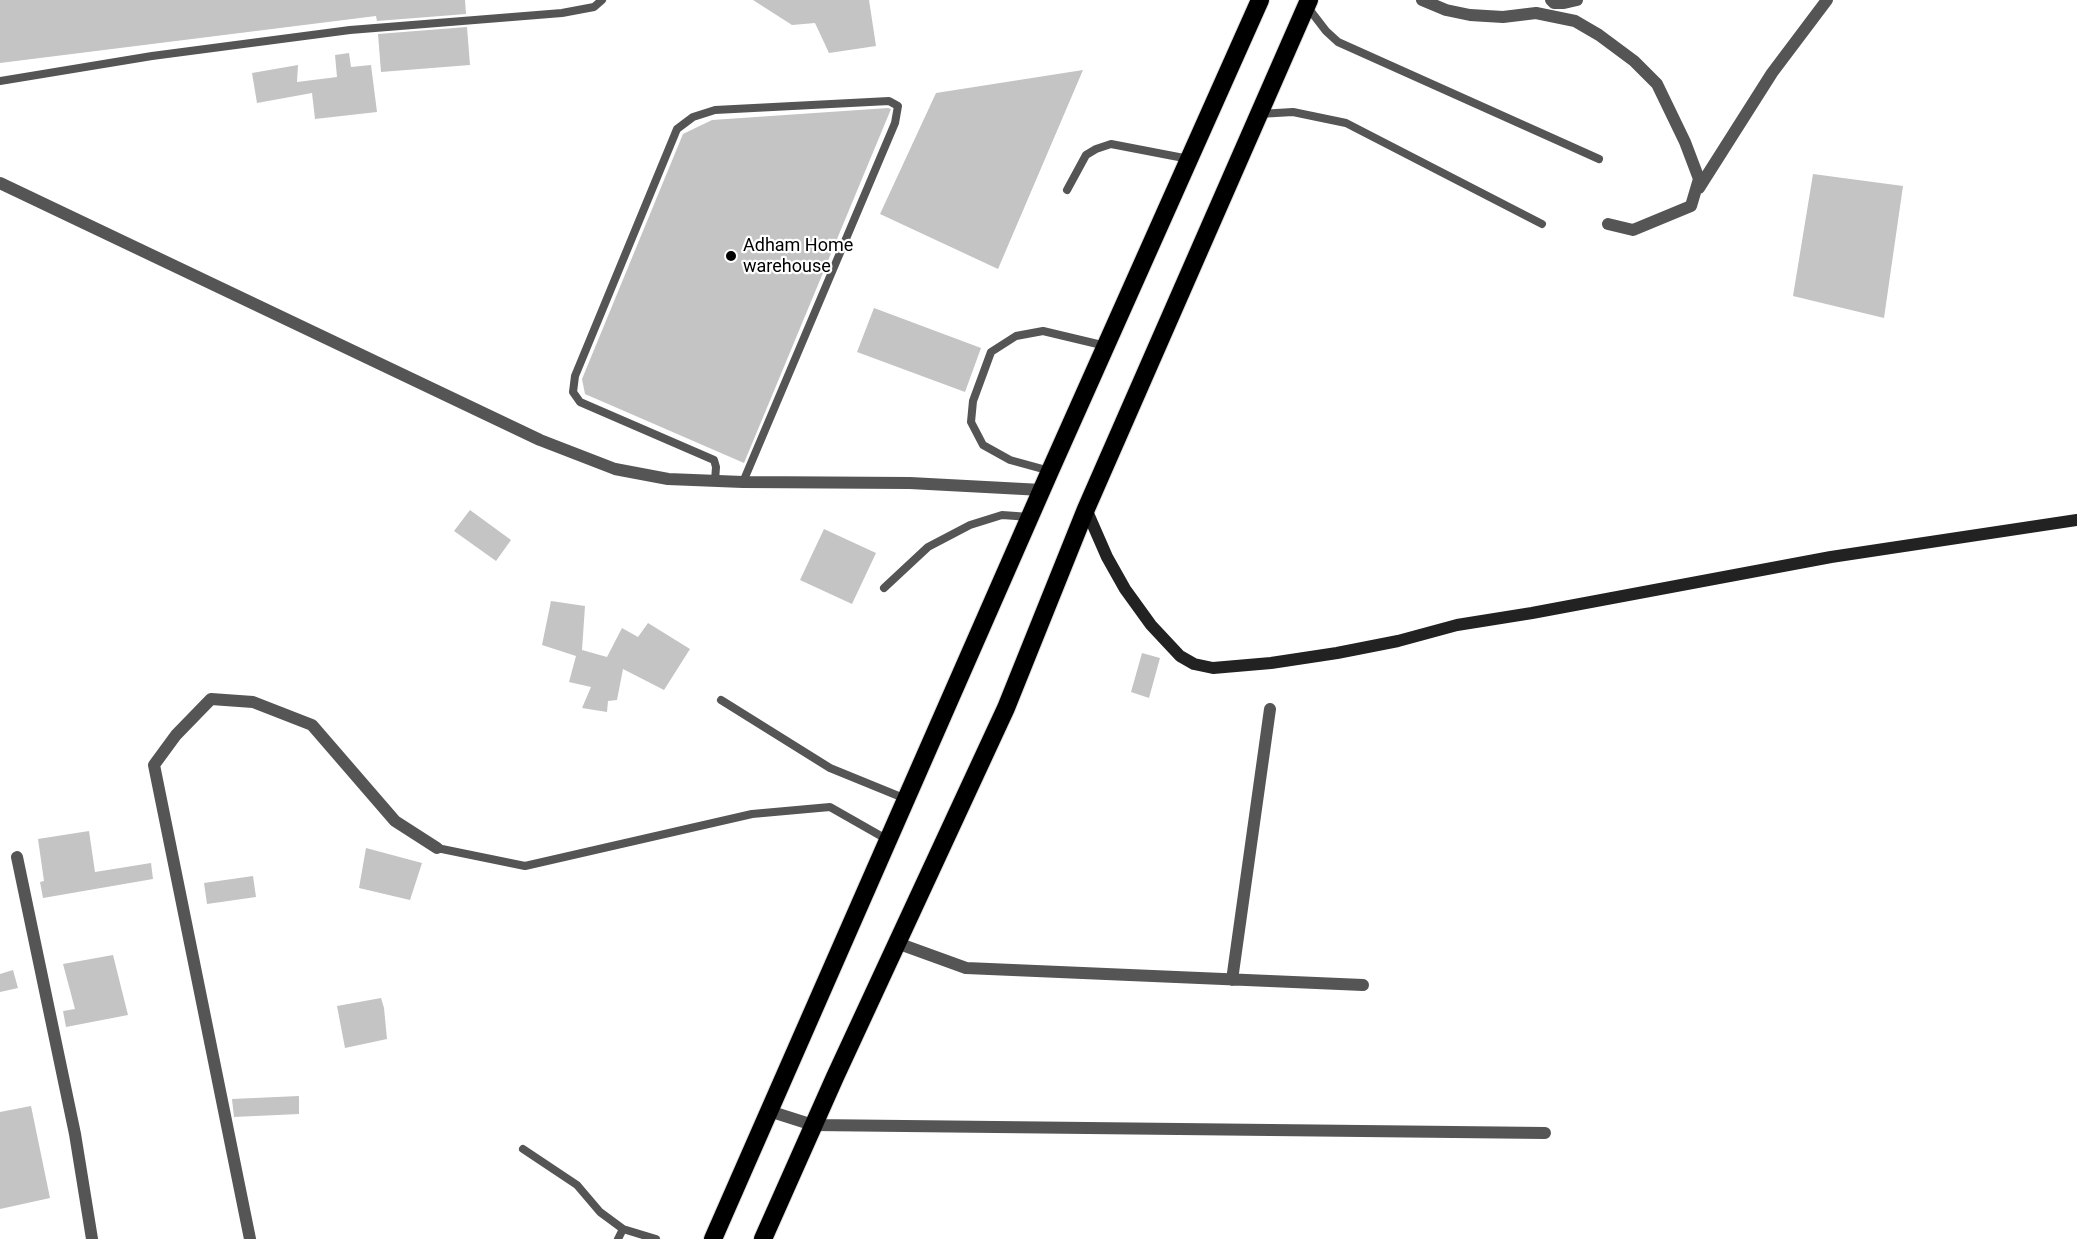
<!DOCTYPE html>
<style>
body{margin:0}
canvas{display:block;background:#fff}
</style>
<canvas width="2077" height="1239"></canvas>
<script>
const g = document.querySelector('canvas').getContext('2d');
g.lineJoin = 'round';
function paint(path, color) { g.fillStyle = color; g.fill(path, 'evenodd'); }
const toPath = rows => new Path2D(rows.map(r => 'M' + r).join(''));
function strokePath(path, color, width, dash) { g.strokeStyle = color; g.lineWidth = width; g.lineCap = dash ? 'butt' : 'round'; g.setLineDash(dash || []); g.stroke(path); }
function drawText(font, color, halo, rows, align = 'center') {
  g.font = font + ' Roboto,sans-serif'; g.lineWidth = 4.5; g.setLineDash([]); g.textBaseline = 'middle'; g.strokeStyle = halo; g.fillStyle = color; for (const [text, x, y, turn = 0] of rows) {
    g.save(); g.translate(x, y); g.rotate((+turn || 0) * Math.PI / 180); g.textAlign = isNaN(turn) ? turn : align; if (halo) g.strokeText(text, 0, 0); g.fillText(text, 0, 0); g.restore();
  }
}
paint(toPath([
 [0,0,465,0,466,14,377,21,376,16,0,63],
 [753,0,869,0,876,46,829,53,815,23,792,25],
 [467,27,470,65,381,72,378,34],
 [349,53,351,67,371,65,377,112,315,119,312,93,257,103,252,73,298,65,297,82,337,77,335,55],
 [1083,70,998,269,880,214,936,93],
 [888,108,891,109,744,463,585,394,582,379,683,134,712,120],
 [1813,174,1903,186,1884,318,1793,296],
 [874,308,981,348,965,392,857,352],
 [470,510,511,540,496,561,454,531],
 [824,529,876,553,852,604,800,580],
 [551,601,585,606,582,650,607,657,622,628,638,637,648,623,690,649,664,690,623,669,617,700,608,701,607,712,582,708,591,687,569,682,576,656,542,645],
 [1142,653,1160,658,1149,698,1131,692],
 [89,831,95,872,151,863,153,879,43,898,40,882,44,881,38,839],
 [366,848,422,863,410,900,359,888],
 [253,876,256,897,207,904,204,883],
 [113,955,128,1015,66,1027,63,1011,75,1009,63,964],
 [13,970,18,988,0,992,0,974],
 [381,998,384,1008,387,1039,345,1048,337,1006],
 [299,1096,299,1114,234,1117,232,1099],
 [31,1106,50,1198,0,1209,0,1112]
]), '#c4c4c4');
const highway = toPath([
 [713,1239,1050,471,1260,0],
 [763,1239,835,1077,1006,708,1086,509,1309,0]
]);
strokePath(highway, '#dbdbdb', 20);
strokePath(toPath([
 [1306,5,1326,31,1338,42,1599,159],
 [0,81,152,56,350,30,562,13,594,7,602,0],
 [1259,114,1293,112,1346,123,1542,224],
 [1067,190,1086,155,1096,149,1111,144,1189,159],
 [1050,471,1010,460,983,445,971,422,973,401,991,352,1016,336,1043,331,1106,346],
 [715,481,716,467,714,460,580,402,573,392,575,376,677,129,693,117,715,110,889,101,898,106,895,123,743,482],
 [884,588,928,547,970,525,1002,515,1030,517],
 [721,700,830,768,906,799],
 [437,848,525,866,752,814,830,807,888,840],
 [523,1149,577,1185,600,1212,623,1229,656,1239],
 [618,1239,623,1229]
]), '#555', 8);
strokePath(toPath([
 [1422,0,1446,10,1470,15,1503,17,1536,13,1575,21,1599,35,1634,61,1657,84,1685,142,1699,179,1691,206,1633,230,1608,224],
 [1551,0,1554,3,1564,3,1577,0],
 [0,183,540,440,615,469,668,479,743,482,910,483,1042,490],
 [1699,188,1772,73,1827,0],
 [17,857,75,1134,92,1239],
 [897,943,966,968,1363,985],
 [1232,980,1270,709],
 [769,1111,813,1125,1545,1133],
 [250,1239,154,765,176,735,211,699,253,702,312,725,395,821,437,848]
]), '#555', 12);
strokePath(toPath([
 [1086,509,1107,557,1125,589,1151,625,1180,656,1194,664,1213,668,1271,663,1337,653,1398,641,1457,625,1532,613,1831,557,2077,520]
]), '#222', 12);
strokePath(highway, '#000', 18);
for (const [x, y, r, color] of [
 [731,256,6,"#000"]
]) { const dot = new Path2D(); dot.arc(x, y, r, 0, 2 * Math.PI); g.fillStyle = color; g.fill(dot); strokePath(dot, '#fff', 2); }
drawText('18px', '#000', '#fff', [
 ["Adham Home",743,246],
 ["warehouse",743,267]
], 'left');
</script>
